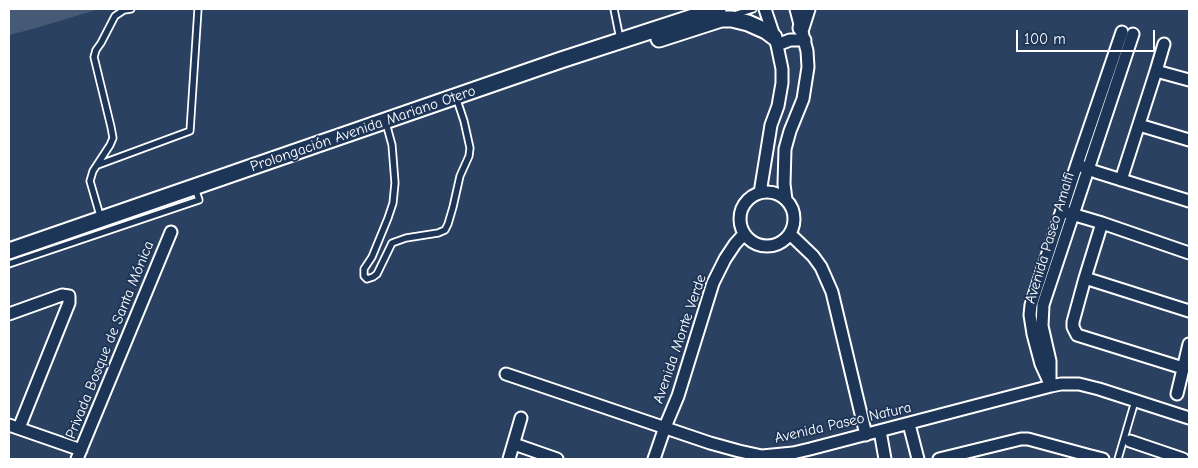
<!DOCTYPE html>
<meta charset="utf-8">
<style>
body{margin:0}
#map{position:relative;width:1198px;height:468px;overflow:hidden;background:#2a4161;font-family:"Comic Neue",sans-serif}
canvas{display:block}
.frame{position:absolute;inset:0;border:10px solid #fff;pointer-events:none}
.scale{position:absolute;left:1016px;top:30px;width:139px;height:22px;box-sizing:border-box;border:2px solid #fff;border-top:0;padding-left:6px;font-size:15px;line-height:18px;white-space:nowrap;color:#fff;-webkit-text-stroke:4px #1d3557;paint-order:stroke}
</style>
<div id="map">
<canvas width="1198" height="468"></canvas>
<div class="frame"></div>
<div class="scale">100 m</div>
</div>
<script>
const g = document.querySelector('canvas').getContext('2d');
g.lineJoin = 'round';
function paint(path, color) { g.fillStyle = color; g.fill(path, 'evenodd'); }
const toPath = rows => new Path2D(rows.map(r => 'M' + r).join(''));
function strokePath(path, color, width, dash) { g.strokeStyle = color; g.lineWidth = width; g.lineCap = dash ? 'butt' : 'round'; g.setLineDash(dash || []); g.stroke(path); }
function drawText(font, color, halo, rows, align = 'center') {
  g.font = font + ' "Comic Neue",sans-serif'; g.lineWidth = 4; g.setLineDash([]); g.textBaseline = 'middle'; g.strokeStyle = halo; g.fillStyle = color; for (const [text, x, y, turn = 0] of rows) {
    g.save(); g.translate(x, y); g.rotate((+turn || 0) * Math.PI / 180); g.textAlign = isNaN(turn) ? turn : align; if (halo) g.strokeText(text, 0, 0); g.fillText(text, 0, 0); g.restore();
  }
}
paint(toPath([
 [9,9,99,9,33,29,9,35]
]), '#465975');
const lane = toPath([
 [614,9,620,39],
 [734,15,753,9],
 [386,123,392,145,395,183,393,203,388,218,372,257,364,269,364,276,367,279,373,277,377,274,392,243,406,238,438,233,445,230,448,224,453,207,460,176,469,156,470,148,464,121,456,97],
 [98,165,190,131,198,9],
 [101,219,90,181,93,171,110,145,113,138,111,127,94,57,96,50,101,43,115,16,124,10,131,9],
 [9,264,199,200,195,188],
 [1118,459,1135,401]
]);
const street = toPath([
 [777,45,790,40,805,40],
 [1156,71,1189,80],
 [1139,125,1189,140],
 [1081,166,1096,172,1189,201],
 [1121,180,1156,71,1164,44],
 '740 219a27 27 0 1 1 54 0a27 27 0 1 1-54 0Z',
 [760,193,771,125,778,106,782,83,782,69,777,45,765,9],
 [786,200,784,184,785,149,790,131,803,99,808,67,807,51,796,9],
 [1065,212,1102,223,1189,253],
 [1102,223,1085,278,1073,322,1073,327,1077,335,1183,368],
 [790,234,813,256,821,267,832,292,866,435],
 [1085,278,1189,311],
 [9,314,62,295,69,296,69,303,19,428],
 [506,374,710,443,739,451,762,456,793,453,810,449,1051,386,1061,384,1079,384,1099,389,1189,418],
 [1050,379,1050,361,1042,326,1043,305,1133,34],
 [1051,386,1041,364,1033,334,1030,315,1031,305,1077,164,1122,32],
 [1177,394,1189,344],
 [909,424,918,459],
 [9,425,81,450],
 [880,431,885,459],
 [1130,441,1183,459],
 [514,444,557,459],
 [1087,455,1103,459],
 [77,459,171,232],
 [509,459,521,418],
 [654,459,665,427,678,396,713,283,725,259,735,244,744,234],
 [939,459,1021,439,1028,439,1087,455,1085,459]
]);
const secondary = toPath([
 [801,28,807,9],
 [659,39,721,19,732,19,748,23,766,31,774,37],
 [9,251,561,60,718,9]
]);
strokePath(lane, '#fff', 9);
strokePath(street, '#fff', 15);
strokePath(secondary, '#fff', 19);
strokePath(lane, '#1d3557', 5.5);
strokePath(street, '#1d3557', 11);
strokePath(secondary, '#1d3557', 15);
drawText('15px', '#fff', '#1d3557', [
 ["Prolongación Avenida Mariano Otero",363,129,-19],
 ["Avenida Paseo Amalfi",1050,238,-73],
 ["Avenida Monte Verde",680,339,-71],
 ["Privada Bosque de Santa Mónica",110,340,-68],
 ["Avenida Paseo Natura",843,423,-13]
]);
</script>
